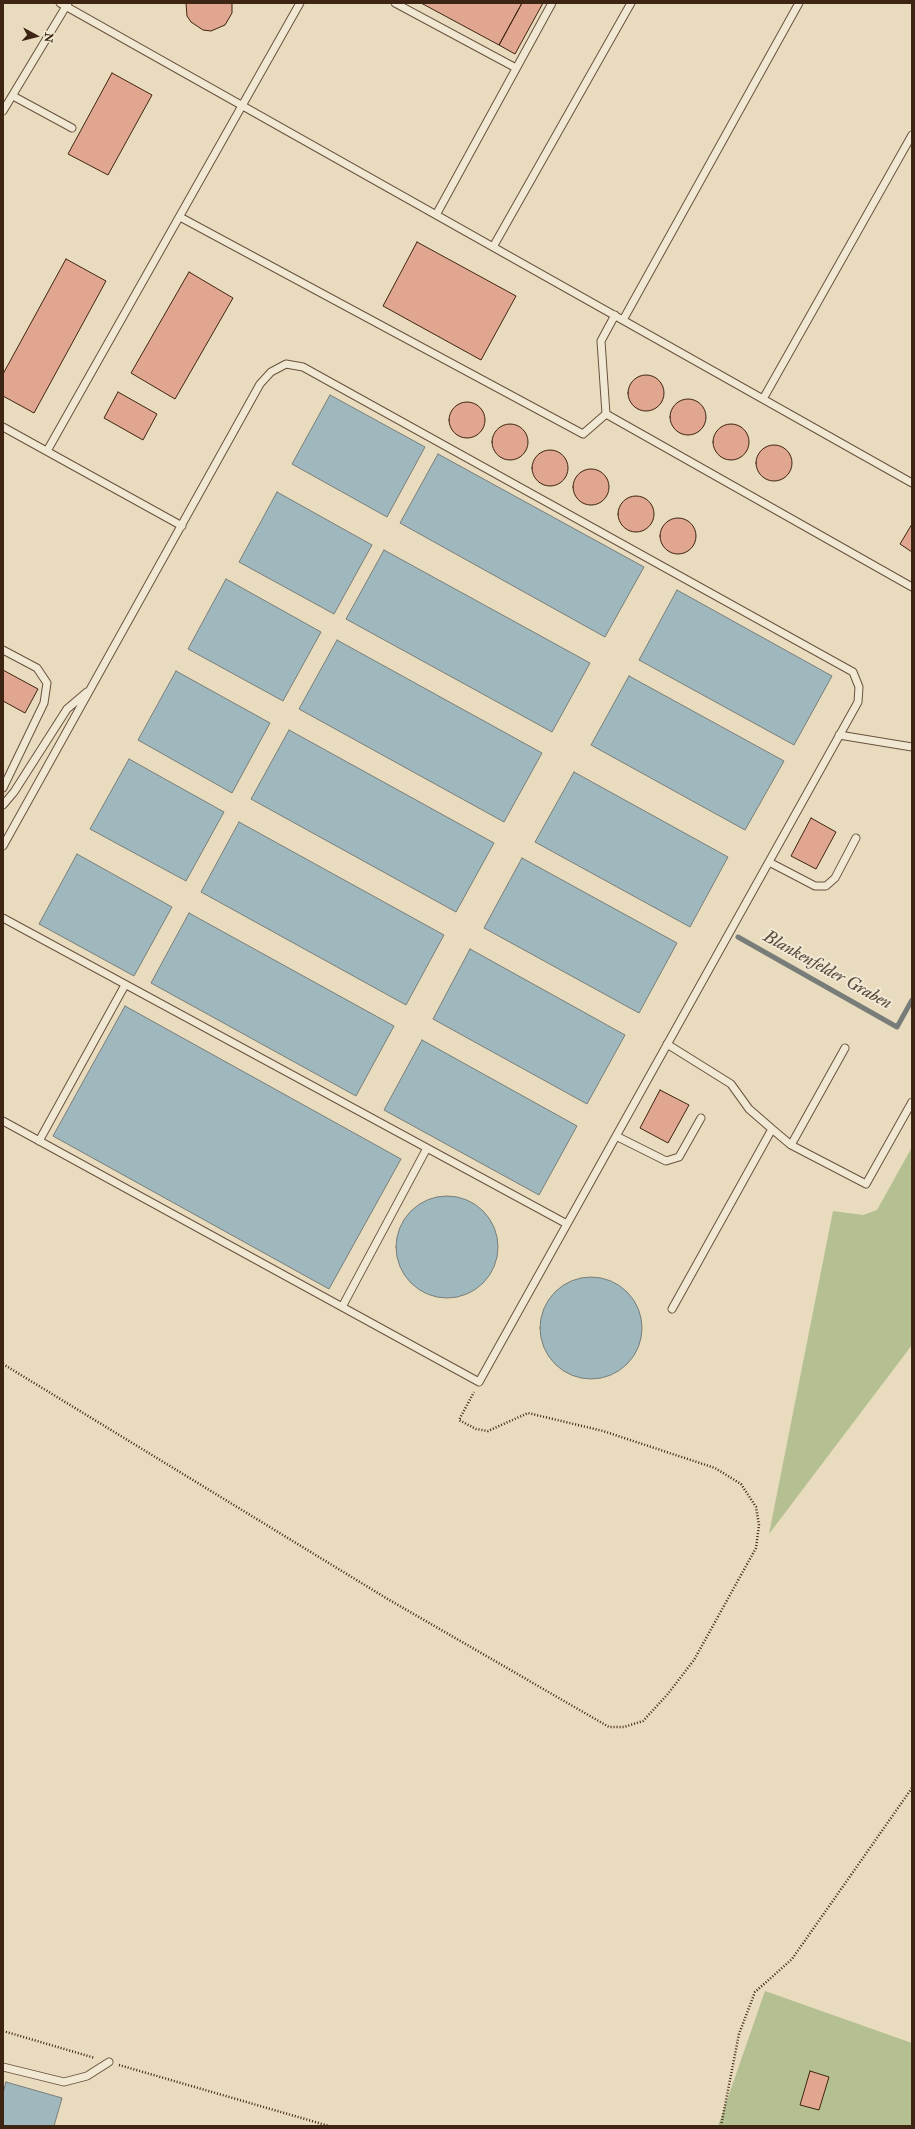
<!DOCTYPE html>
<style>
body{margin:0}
#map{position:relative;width:915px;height:2129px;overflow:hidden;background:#e9dbbd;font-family:"IM FELL Double Pica",serif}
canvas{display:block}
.frame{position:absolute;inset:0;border:4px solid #3e2412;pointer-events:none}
.north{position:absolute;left:16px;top:16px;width:40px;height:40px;-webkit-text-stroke:3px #f1e8d4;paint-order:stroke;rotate:97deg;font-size:11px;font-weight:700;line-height:16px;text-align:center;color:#3e2412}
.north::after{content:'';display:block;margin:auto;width:14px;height:18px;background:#3e2412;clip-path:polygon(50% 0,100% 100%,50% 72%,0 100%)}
</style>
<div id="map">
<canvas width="915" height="2129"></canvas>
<div class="frame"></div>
<div class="north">N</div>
</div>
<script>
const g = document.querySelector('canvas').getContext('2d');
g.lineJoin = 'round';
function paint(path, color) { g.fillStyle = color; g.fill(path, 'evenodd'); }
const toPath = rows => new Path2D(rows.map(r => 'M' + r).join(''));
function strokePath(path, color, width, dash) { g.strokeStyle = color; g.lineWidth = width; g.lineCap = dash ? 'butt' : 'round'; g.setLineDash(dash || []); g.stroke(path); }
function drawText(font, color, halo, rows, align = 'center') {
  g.font = font + ' "IM FELL Double Pica",serif'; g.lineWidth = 4; g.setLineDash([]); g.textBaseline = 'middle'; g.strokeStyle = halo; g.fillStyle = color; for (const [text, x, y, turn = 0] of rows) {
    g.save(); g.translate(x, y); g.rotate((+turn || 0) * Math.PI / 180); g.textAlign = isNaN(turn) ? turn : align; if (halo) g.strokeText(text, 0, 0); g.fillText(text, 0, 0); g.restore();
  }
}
paint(toPath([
 [912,1147,912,1345,769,1534,833,1211,863,1215,877,1210],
 [765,1991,912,2043,912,2126,718,2126]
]), '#b5c092');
const water = toPath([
 [330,395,425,447,387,517,292,464,330,395],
 [438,454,644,567,605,637,400,523,438,454],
 [277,492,372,545,334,614,239,562,277,492],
 [384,550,590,663,552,732,346,619,384,550],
 [226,579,321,632,283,701,188,649,226,579],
 [677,590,832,676,794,745,639,660,677,590],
 [337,640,542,753,504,822,299,709,337,640],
 [176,671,270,723,232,793,138,740,176,671],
 [629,676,784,761,745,830,591,745,629,676],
 [289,730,494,843,456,912,251,799,289,730],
 [129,759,224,812,186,881,90,829,129,759],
 [574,772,728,857,690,927,535,842,574,772],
 [239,822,444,935,406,1005,201,892,239,822],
 [77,854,172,907,134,976,39,924,77,854],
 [522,858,677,943,639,1013,484,928,522,858],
 [189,913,394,1026,356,1096,151,983,189,913],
 [470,949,625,1035,587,1104,433,1019,470,949],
 [125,1006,401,1159,329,1289,53,1136,125,1006],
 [422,1040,577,1126,539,1195,384,1110,422,1040],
 '396 1247a51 51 0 1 1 102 0a51 51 0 1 1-102 0Z',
 '540 1328a51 51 0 1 1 102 0a51 51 0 1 1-102 0Z',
 [6,2082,62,2098,54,2126,3,2126,3,2093,6,2082]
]);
paint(water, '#9fb8bd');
strokePath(water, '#787d79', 1);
strokePath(toPath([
 [738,937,897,1027,912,1000]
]), '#787d79', 5);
const building = toPath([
 [186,3,232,3,232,13,225,25,211,31,203,30,191,22,187,16,186,3],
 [421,3,522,3,499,45,421,3],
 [522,3,543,3,515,54,499,45,522,3],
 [112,73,152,95,108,175,68,154,112,73],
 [417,242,516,296,481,360,383,306,417,242],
 [66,259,106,281,34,413,3,396,3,374,66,259],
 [189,272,233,298,175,399,131,373,189,272],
 '628 393a18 18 0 1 1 36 0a18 18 0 1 1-36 0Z',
 [118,392,157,414,143,440,104,418,118,392],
 '670 417a18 18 0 1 1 36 0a18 18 0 1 1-36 0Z',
 '449 420a18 18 0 1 1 36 0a18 18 0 1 1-36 0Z',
 '492 442a18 18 0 1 1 36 0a18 18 0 1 1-36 0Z',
 '713 442a18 18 0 1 1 36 0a18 18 0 1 1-36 0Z',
 '756 463a18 18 0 1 1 36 0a18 18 0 1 1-36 0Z',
 '532 468a18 18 0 1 1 36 0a18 18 0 1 1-36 0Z',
 '573 487a18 18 0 1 1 36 0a18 18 0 1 1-36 0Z',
 '618 514a18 18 0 1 1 36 0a18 18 0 1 1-36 0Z',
 '660 536a18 18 0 1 1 36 0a18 18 0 1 1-36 0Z',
 [912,524,912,552,900,544,912,524],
 [3,670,38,689,25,713,3,701,3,670],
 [811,818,836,832,816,869,791,856,811,818],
 [660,1090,689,1105,668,1143,640,1128,660,1090],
 [810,2071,829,2077,819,2110,800,2105,810,2071]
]);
paint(building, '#e0a690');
strokePath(building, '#3e2412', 1);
const service = toPath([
 [60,3,912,483],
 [395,3,516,68],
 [13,96,72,128],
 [3,111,68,3],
 [436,215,552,3],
 [180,217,583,434,606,414,601,341,615,315],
 [493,247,631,3],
 [623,320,799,3],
 [763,399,912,135],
 [606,414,912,587],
 [3,427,182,526],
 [47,451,300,3],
 [3,650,37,668,47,683,44,703,3,788],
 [839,735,912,747],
 [3,805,14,792,67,709,87,692],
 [3,846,260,384,271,372,286,364,303,367,853,672,859,687,858,702,479,1382,3,1121],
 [769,862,815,886,826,886,835,878,856,838],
 [3,918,567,1224],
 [667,1044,731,1084,749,1109,772,1129],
 [616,1136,666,1161,679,1157,701,1118],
 [39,1141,125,985],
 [791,1145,845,1048],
 [342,1307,427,1148],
 [672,1309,772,1129,791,1145,866,1184,912,1102],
 [3,2067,64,2082,87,2076,109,2062]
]);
strokePath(service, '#69523d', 9);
strokePath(toPath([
 [3,1364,386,1598,609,1727,624,1727,643,1721,667,1695,694,1660,756,1548,759,1525,756,1507,741,1484,715,1468,603,1431,528,1413,488,1431,476,1429,459,1420,474,1392],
 [3,2031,95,2058],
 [119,2065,329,2126],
 [721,2126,739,2034,755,1992,792,1959,912,1788]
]), '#3e2412', 2.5, [1, 2]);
strokePath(service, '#f1e8d4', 7);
drawText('italic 18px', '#56493d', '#f1e8d4', [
 ["Blankenfelder Graben",827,971,29]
]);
</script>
